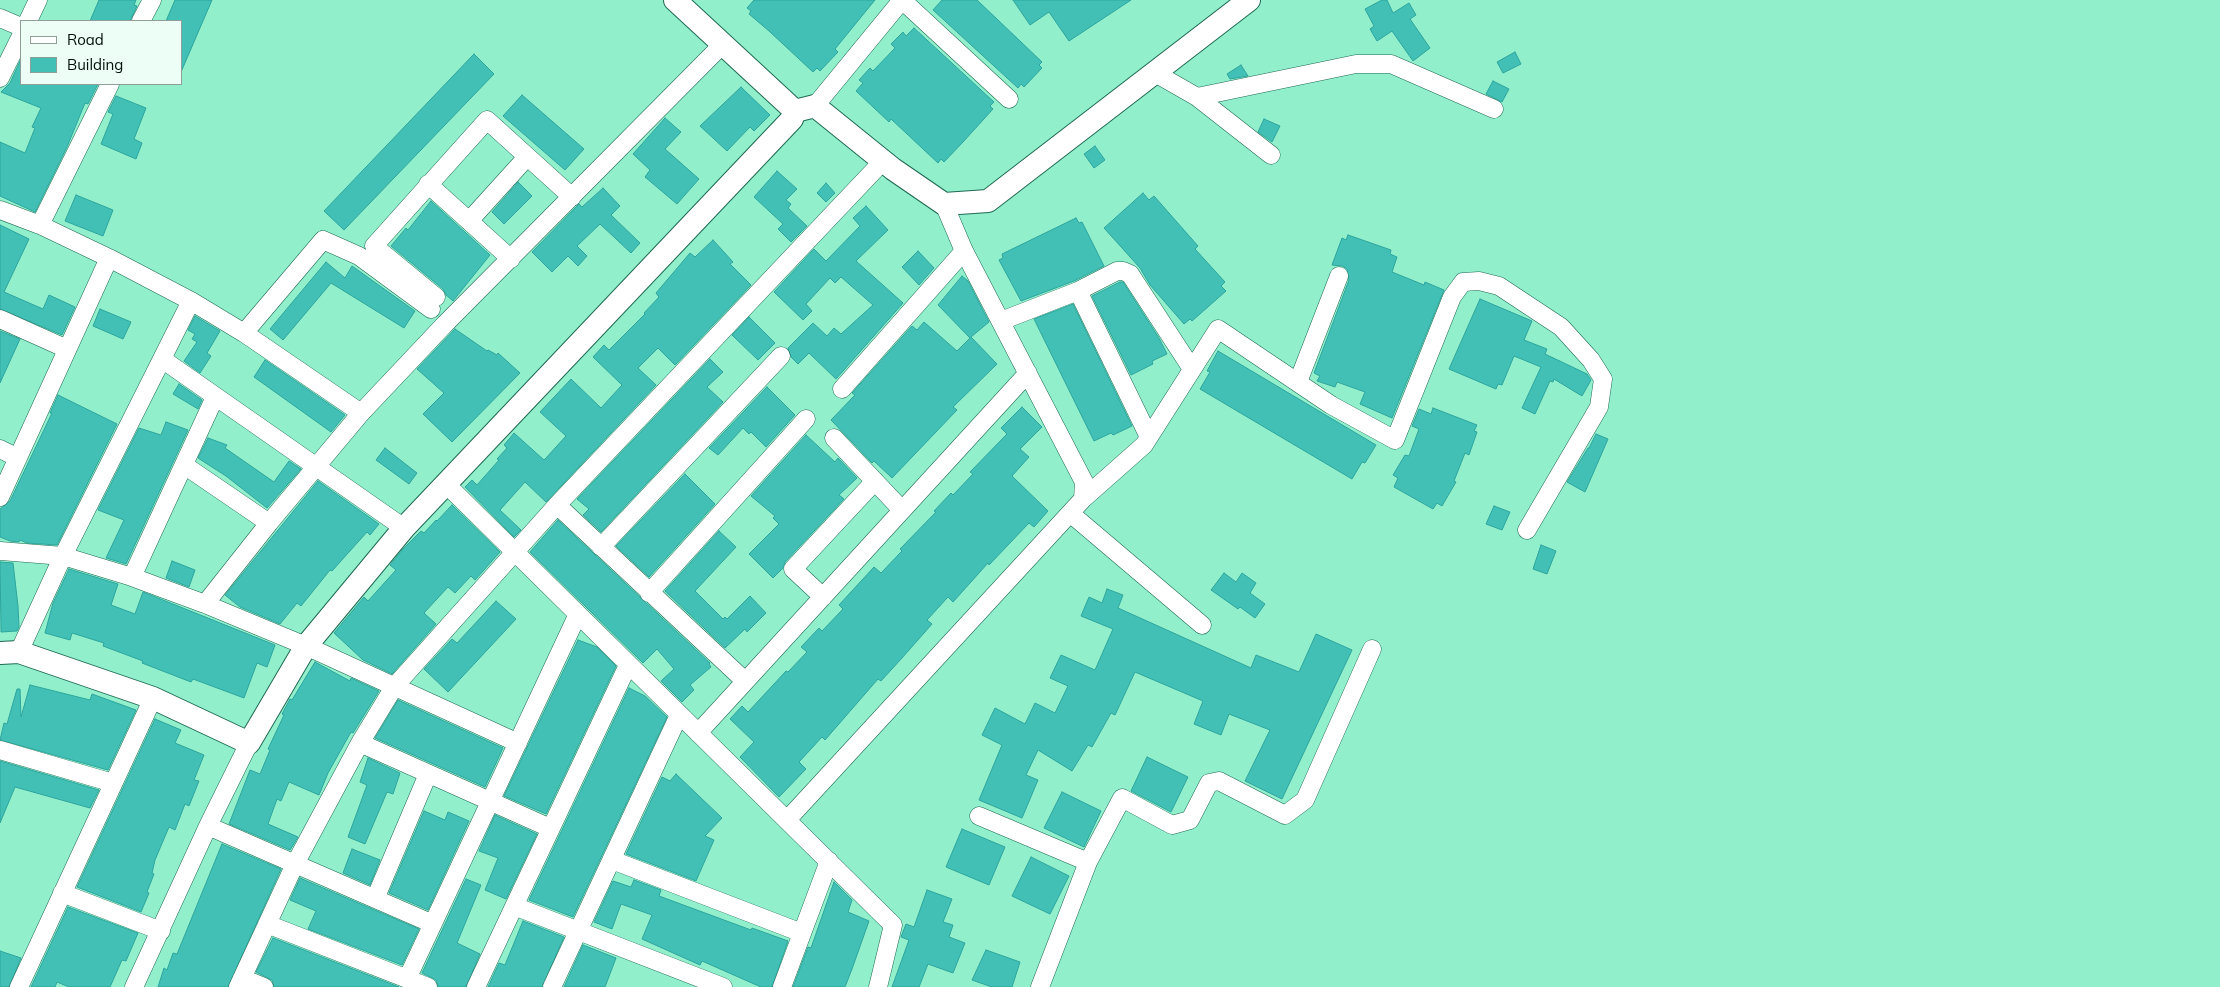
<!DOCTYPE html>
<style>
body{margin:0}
#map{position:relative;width:2220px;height:987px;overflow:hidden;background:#91efcc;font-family:Mulish,sans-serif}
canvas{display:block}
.legend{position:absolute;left:20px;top:20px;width:162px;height:65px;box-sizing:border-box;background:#edfef7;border:1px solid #8f9f98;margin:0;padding:6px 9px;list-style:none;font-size:15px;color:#01110a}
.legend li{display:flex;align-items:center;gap:10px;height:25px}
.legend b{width:25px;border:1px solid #8f9f98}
</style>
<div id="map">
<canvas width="2220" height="987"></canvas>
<ul class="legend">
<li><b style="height:6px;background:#fff"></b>Road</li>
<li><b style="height:14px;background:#43c0b6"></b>Building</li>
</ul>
</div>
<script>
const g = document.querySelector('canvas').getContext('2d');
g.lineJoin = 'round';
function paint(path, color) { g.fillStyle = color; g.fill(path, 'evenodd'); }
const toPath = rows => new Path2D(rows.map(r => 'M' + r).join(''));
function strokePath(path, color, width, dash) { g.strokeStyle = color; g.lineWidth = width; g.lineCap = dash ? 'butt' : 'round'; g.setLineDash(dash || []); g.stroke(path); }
const building = toPath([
 [99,0,136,0,134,5,137,6,130,21,90,21,99,0],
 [175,0,212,0,181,72,181,21,166,21,175,0],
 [754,0,875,0,835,49,838,52,820,71,817,68,813,72,769,31,749,14,751,11,747,8,754,0],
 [942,0,977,0,1042,62,1039,65,1042,68,1024,87,1021,84,1018,88,933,10,942,0],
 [1013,0,1131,0,1069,41,1049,12,1030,25,1013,0],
 [1382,0,1387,0,1393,13,1409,3,1416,15,1410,19,1430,48,1413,61,1392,31,1377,41,1370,29,1374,26,1365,9,1382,0],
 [914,28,994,102,990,106,993,109,963,142,944,162,941,159,938,163,891,119,889,122,856,91,863,83,859,80,870,68,873,71,895,48,891,44,903,32,906,36,914,28],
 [1515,52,1521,64,1503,73,1497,62,1515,52],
 [474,54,494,74,344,230,324,211,474,54],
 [21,59,21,84,98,84,88,104,85,103,67,147,35,212,0,196,0,142,25,153,35,128,32,127,41,108,1,92,10,83,21,59],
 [1241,65,1248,76,1230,79,1227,74,1241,65],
 [1493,81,1509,89,1502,102,1486,94,1493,81],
 [741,87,770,115,754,131,750,127,727,151,700,126,741,87],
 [522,95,584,149,565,170,503,116,522,95],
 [116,96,146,108,134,139,142,143,136,159,101,144,113,114,108,112,116,96],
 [665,118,681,132,665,149,699,179,677,204,645,177,650,170,633,154,665,118],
 [1264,119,1280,126,1272,142,1258,132,1264,119],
 [1095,146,1105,160,1094,168,1084,154,1095,146],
 [777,171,797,189,786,200,791,204,788,208,807,226,791,242,778,229,783,224,754,197,777,171],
 [518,182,532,196,504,224,492,212,518,182],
 [826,183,835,193,826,202,817,193,826,183],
 [603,188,620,206,611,215,640,243,631,253,600,224,577,246,587,256,578,266,568,256,552,272,532,252,577,206,579,204,582,207,603,188],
 [1143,193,1149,200,1154,196,1198,246,1195,249,1225,282,1221,286,1226,291,1192,321,1190,319,1184,324,1150,285,1140,268,1104,228,1143,193],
 [76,195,113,210,103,236,65,221,76,195],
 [431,201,490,255,453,301,446,295,443,289,391,246,406,228,408,230,431,201],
 [866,206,888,230,856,261,903,303,836,379,809,353,798,364,791,357,788,348,813,323,827,336,834,328,841,334,873,305,841,277,835,283,830,278,806,304,812,311,803,320,774,292,814,249,826,261,860,226,853,218,866,206],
 [1076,218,1079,223,1082,222,1104,266,1074,281,1021,301,999,260,1003,258,1002,254,1076,218],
 [0,225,29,239,4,292,43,309,49,295,75,307,62,335,0,309,0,225],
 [1348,235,1391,250,1390,254,1397,257,1392,272,1424,285,1425,282,1444,290,1392,418,1360,404,1365,392,1337,382,1335,387,1317,381,1320,376,1314,373,1349,280,1347,269,1342,266,1332,265,1342,238,1346,240,1348,235],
 [713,240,733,262,730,264,751,285,675,365,658,348,638,368,656,385,546,502,525,482,500,510,521,530,514,537,465,487,472,480,477,485,499,460,497,459,507,448,504,445,514,433,544,460,546,458,566,436,540,412,571,379,601,408,622,385,593,357,604,345,609,350,645,314,644,313,659,297,656,293,690,253,695,257,713,240],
 [918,251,934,268,919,285,902,267,918,251],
 [326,262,345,278,352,266,415,311,404,328,331,283,283,340,270,329,326,262],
 [962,276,968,281,989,322,971,337,997,364,953,407,957,410,892,478,874,461,872,463,831,420,855,395,852,393,912,326,917,330,924,322,957,351,970,338,938,305,962,276],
 [1120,282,1123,282,1159,338,1167,354,1152,361,1153,364,1131,375,1092,296,1120,282],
 [1480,299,1532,321,1524,340,1547,349,1545,354,1587,374,1591,380,1582,396,1554,379,1553,382,1550,381,1535,414,1522,408,1541,367,1514,356,1502,385,1498,384,1496,389,1449,369,1480,299],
 [1073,304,1132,426,1113,435,1111,433,1094,441,1034,319,1073,304],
 [100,309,131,322,123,339,93,326,100,309],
 [195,316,220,331,207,353,211,356,200,373,184,361,197,342,192,339,195,334,188,330,195,316],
 [749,317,775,343,758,360,732,335,749,317],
 [455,329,487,351,488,350,497,355,498,353,520,373,452,442,423,414,444,393,417,369,455,329],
 [0,331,20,339,0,383,0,331],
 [1218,351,1376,445,1365,463,1362,462,1352,479,1200,389,1210,372,1207,371,1218,351],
 [710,359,723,372,707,387,723,402,601,532,583,515,589,509,577,499,710,359],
 [265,360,345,415,331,432,254,377,265,360],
 [179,384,202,400,198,409,173,394,179,384],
 [767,387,795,415,766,447,751,432,749,434,743,428,718,455,709,448,767,387],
 [58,395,117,424,57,545,27,543,20,540,19,542,10,541,0,537,0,509,10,501,52,413,50,413,58,395],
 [1022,407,1042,427,1020,449,1029,457,1012,476,1048,511,1034,527,1029,523,989,565,988,563,953,602,948,597,927,620,932,624,902,658,881,681,878,679,825,740,822,737,799,762,806,769,779,797,740,757,754,742,730,719,742,706,748,712,786,671,788,672,807,652,801,647,819,628,822,631,843,609,839,605,874,567,881,573,902,551,900,549,936,512,934,511,951,493,953,495,973,474,970,472,1007,434,1001,428,1022,407],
 [1433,408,1477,425,1474,431,1477,432,1469,455,1465,453,1454,481,1456,482,1442,506,1437,503,1433,509,1394,487,1398,478,1393,475,1405,455,1409,456,1419,429,1412,426,1419,409,1431,414,1433,408],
 [166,422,188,430,126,564,106,558,124,520,98,510,139,428,161,435,166,422],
 [1596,434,1608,439,1585,492,1567,482,1588,448,1589,448,1596,434],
 [806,435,835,462,838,458,857,478,839,495,844,499,785,562,783,568,773,578,749,554,779,524,773,518,775,516,751,496,806,435],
 [208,438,227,445,225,448,274,482,289,461,301,469,267,508,226,476,198,458,208,438],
 [385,448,417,473,409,484,376,460,385,448],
 [685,474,715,504,649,577,616,546,685,474],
 [318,481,379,524,370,535,367,532,332,571,330,570,301,606,297,603,280,624,240,607,225,595,318,481],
 [452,505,500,552,475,580,471,576,455,593,448,587,424,613,436,624,392,674,363,660,334,633,364,597,368,601,396,570,390,565,402,550,421,531,424,533,436,520,437,521,452,505],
 [1494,506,1510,512,1502,530,1486,524,1494,506],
 [558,520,710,663,709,664,711,667,690,685,694,690,682,702,661,681,674,669,657,649,643,663,530,552,558,520],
 [719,531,736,547,695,591,723,619,725,617,727,619,750,596,766,613,747,632,745,629,725,648,665,591,719,531],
 [1541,545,1556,551,1547,574,1533,569,1541,545],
 [172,561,195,570,189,587,166,578,172,561],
 [0,562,13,563,18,606,19,627,17,631,1,632,0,562],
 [69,569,118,584,111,605,135,614,143,592,275,645,267,667,257,663,244,698,193,679,191,682,142,663,143,661,103,646,104,643,72,633,70,640,45,633,53,603,69,569],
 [1224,573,1236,582,1242,573,1256,583,1250,593,1265,604,1255,618,1240,607,1238,609,1211,590,1224,573],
 [1107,589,1123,595,1118,608,1251,668,1256,655,1299,672,1316,634,1352,650,1282,799,1245,781,1270,730,1229,714,1221,735,1194,724,1203,701,1135,672,1115,715,1111,713,1092,747,1088,745,1072,771,1038,750,1026,775,1038,780,1022,818,979,800,1002,745,982,735,995,708,1025,724,1035,703,1055,713,1068,686,1050,678,1061,655,1095,670,1113,629,1081,616,1089,597,1102,603,1107,589],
 [496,601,516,619,448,692,424,669,452,639,457,643,496,601],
 [578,640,597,647,616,666,546,814,504,796,578,640],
 [315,662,350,681,351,678,379,691,353,733,351,732,328,773,319,795,289,782,281,801,277,799,268,824,298,837,290,850,229,824,250,770,260,774,270,750,268,749,284,715,282,714,290,699,292,700,315,662],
 [30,685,90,700,92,694,136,710,108,770,0,740,4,723,7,724,17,689,20,689,21,717,30,685],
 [629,688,645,696,667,717,573,917,529,900,629,688],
 [398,700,503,748,485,787,375,738,398,700],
 [155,719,181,730,175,743,204,755,194,780,199,781,189,806,185,804,175,830,169,827,155,860,152,873,154,874,147,892,149,893,141,912,77,887,155,719],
 [1147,757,1188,777,1171,812,1131,791,1147,757],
 [368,758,400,773,393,794,387,792,365,844,348,837,367,785,360,782,368,758],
 [0,761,99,790,90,808,15,787,0,823,0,761],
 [676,774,722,818,705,836,714,840,696,881,626,854,662,777,670,781,676,774],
 [1062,792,1101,811,1084,847,1044,828,1062,792],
 [424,811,445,820,448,812,469,821,428,910,389,893,424,811],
 [495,815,537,834,506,899,485,890,498,858,479,851,495,815],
 [962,829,1005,847,989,885,946,867,962,829],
 [222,844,281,869,228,987,158,987,164,968,167,970,173,953,177,954,222,844],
 [352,849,380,860,370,885,343,873,352,849],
 [1031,857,1069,876,1050,914,1012,896,1031,857],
 [300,878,419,929,402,965,308,929,316,911,290,900,300,878],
 [466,879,481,885,457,943,480,954,466,987,438,987,436,980,422,973,466,879],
 [634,880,661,890,659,896,751,930,752,928,788,941,772,987,761,987,702,961,700,965,642,939,652,915,621,904,612,929,594,922,613,881,631,887,634,880],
 [834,882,852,900,848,912,869,921,852,969,845,987,793,987,808,947,811,948,834,882],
 [927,890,952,899,943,922,953,925,949,937,965,943,953,973,928,964,919,987,892,987,909,940,901,937,906,924,914,927,927,890],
 [68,907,138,933,126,961,122,960,110,987,69,987,57,982,55,987,31,987,68,907],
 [523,921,564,937,542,987,488,987,499,963,505,965,523,921],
 [273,938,399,987,274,987,272,980,256,972,273,938],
 [583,945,616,958,605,987,564,987,583,945],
 [986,950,1020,962,1012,987,992,987,972,980,986,950],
 [0,951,21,958,9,987,0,987,0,951]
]);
paint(building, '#43c0b6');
strokePath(building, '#2da59c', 1);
const minor = toPath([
 [902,0,1009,99],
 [0,18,21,27],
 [28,21,38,0],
 [141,21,152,0],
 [1155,73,1197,97,1271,155],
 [0,78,21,36],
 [1197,97,1356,64,1391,64,1494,109],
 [815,106,902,0],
 [428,184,511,259],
 [0,210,40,225,109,258,191,301,244,333,361,413],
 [469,221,527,157],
 [40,225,110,84],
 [1078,291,1149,437],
 [436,297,374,246,487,120,572,197],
 [0,319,67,349],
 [1001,321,1078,291,1117,271,1123,271,1130,274,1192,369],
 [244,333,323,240,359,256,431,309],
 [162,359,404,528],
 [1298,382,1339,276],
 [842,389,964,251],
 [834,438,902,510],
 [0,449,18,458],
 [184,465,269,523],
 [446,484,893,925,878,987],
 [0,497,109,258],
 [1083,499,1144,445,1218,329,1331,405,1395,440,1452,297,1463,282,1479,281,1499,286,1561,327,1591,360,1603,379,1599,407,1527,530],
 [557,505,745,681],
 [1070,513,1202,625],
 [601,547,781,356],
 [0,551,63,556,132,577,205,604,306,646,518,743],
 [132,577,215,397],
 [649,593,806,419],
 [823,597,793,569,875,481],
 [205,604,269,523,361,413,445,324,722,45],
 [19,652,63,556,191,301],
 [698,733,1028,373],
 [360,743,550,828],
 [0,750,113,783],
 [979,816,1088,862],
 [787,820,1083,499,1084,482,964,251,944,204],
 [208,826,433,924],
 [612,860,802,933],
 [62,893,161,931],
 [375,899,428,774],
 [514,906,723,987],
 [267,924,428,987],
 [242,978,264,987],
 [407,979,577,616],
 [19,987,153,698],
 [134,987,208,826,249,743],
 [238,987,295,864,360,743,394,687,557,505,883,161],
 [476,987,628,665],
 [552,987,679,715],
 [782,987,829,861],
 [1040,987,1088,862,1122,798,1172,825,1190,820,1209,783,1219,781,1285,815,1305,800,1372,649]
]);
const tertiary = toPath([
 [675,0,795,111],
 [0,653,19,652,153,698,249,743,306,646,404,528,792,119,795,111,815,106,893,169,944,204,988,201,1249,0]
]);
strokePath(minor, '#206a53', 19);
strokePath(tertiary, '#206a53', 24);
strokePath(minor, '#fff', 18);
strokePath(tertiary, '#fff', 22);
</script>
